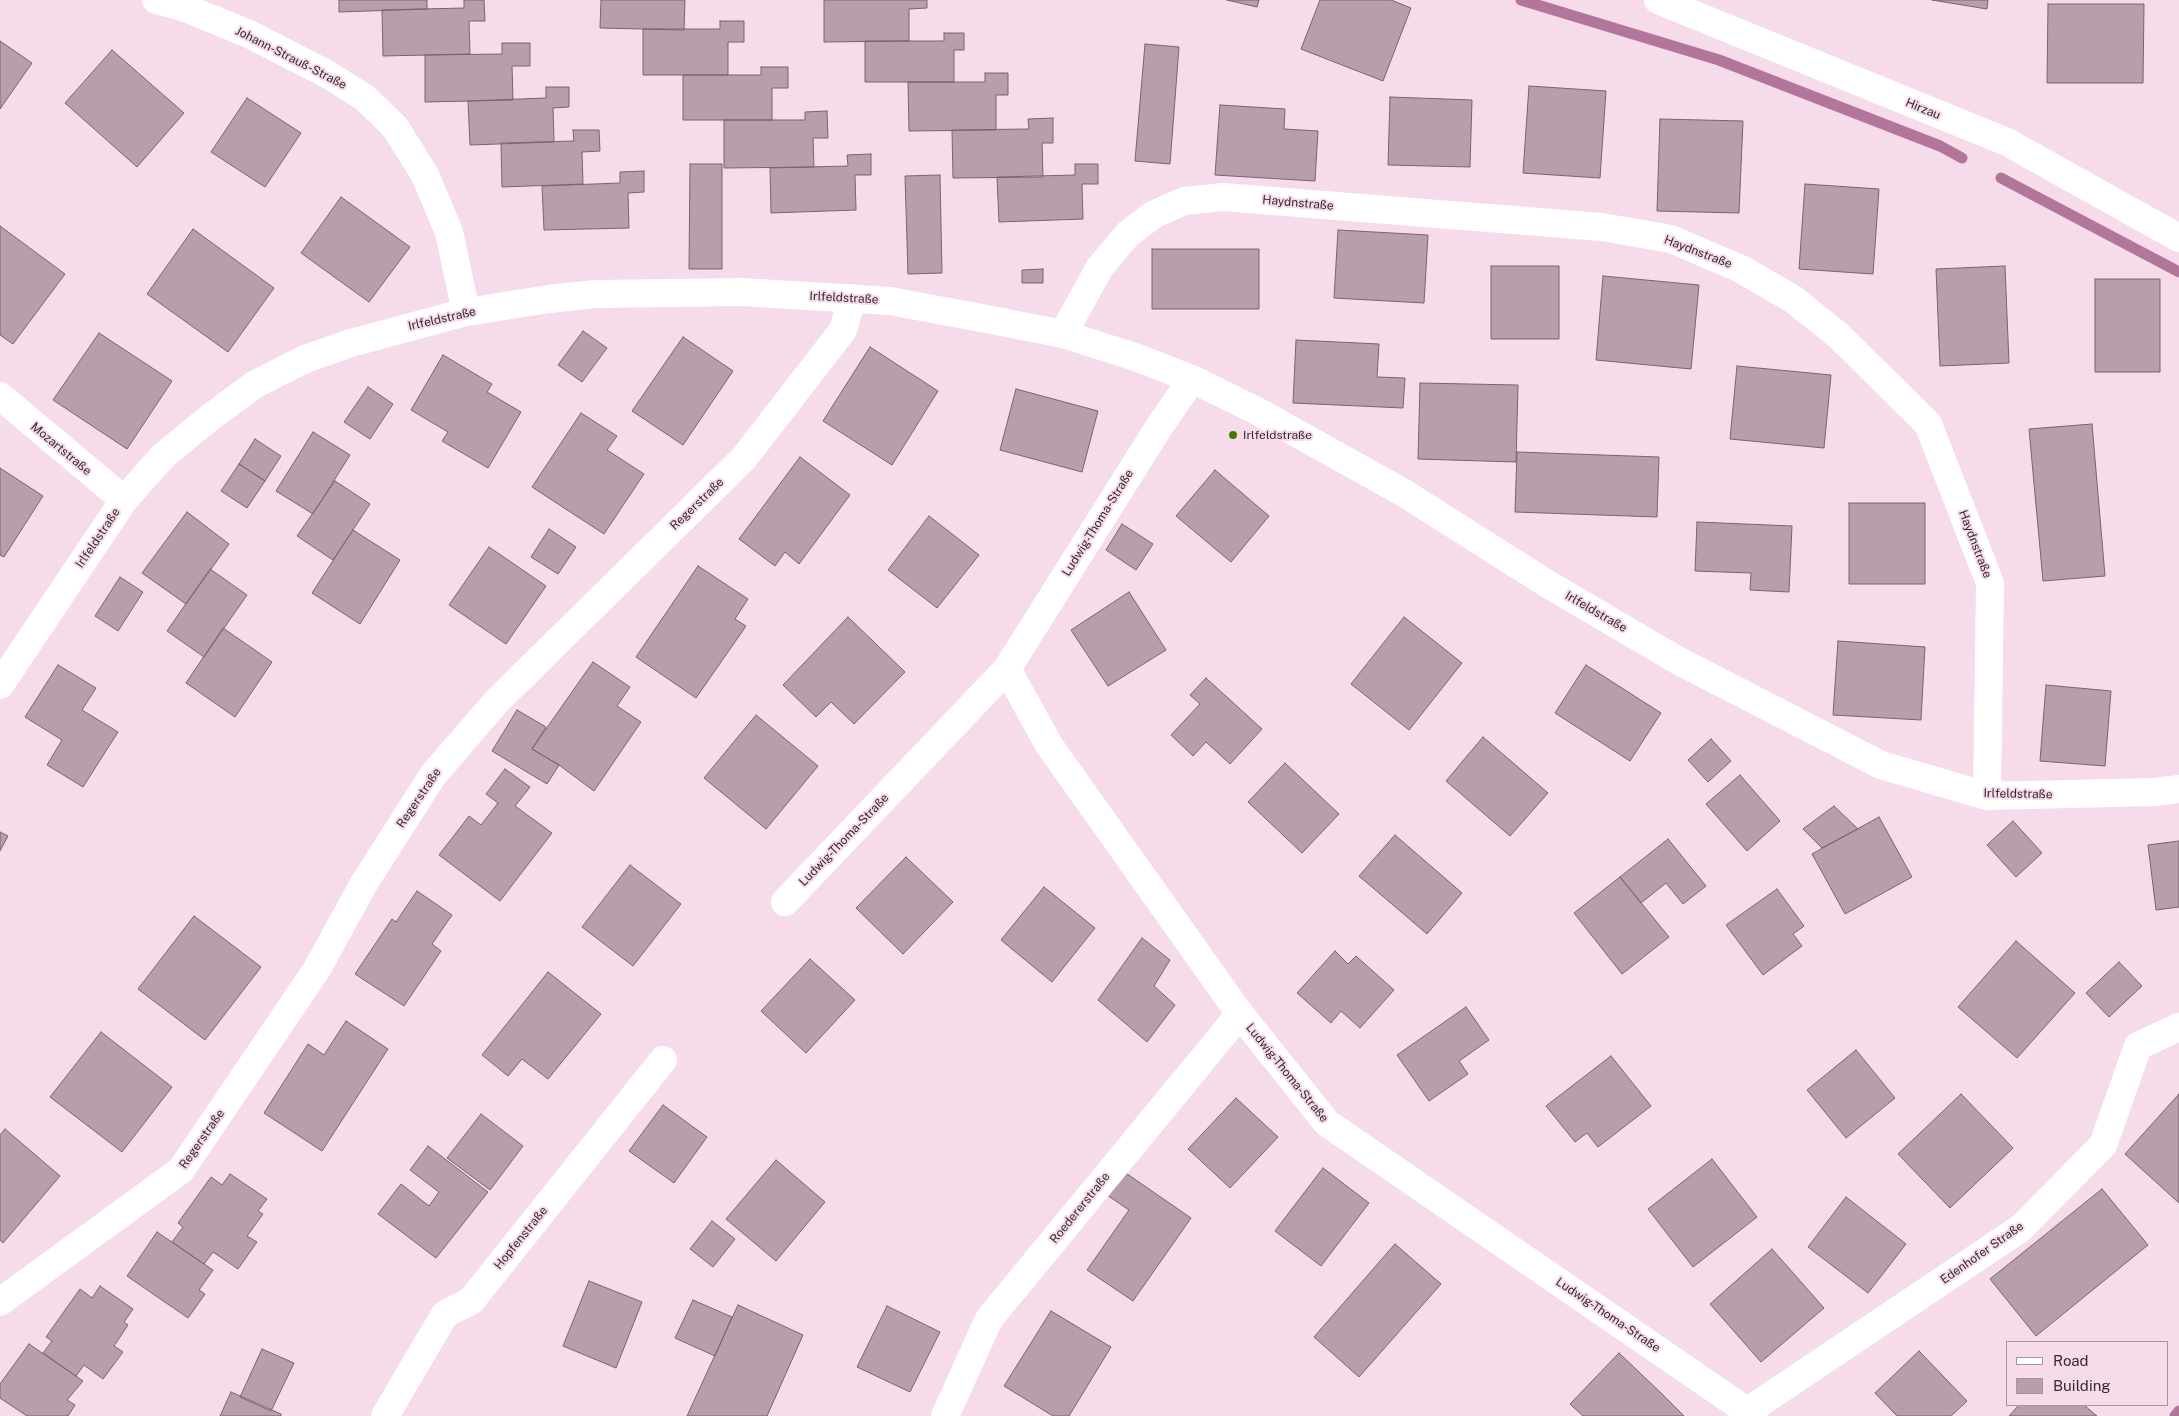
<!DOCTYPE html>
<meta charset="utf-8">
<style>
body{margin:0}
#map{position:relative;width:2179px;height:1416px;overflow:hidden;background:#f6dbea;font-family:"Public Sans",sans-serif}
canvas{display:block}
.legend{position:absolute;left:2006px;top:1341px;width:162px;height:65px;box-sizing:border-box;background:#f6dbea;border:1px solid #a894a0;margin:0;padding:6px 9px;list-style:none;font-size:15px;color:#342a30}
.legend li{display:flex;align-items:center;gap:10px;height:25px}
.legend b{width:25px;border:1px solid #a894a0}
</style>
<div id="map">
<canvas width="2179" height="1416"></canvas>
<ul class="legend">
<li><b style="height:6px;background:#fff"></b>Road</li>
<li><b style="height:14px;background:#b79eac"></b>Building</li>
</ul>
</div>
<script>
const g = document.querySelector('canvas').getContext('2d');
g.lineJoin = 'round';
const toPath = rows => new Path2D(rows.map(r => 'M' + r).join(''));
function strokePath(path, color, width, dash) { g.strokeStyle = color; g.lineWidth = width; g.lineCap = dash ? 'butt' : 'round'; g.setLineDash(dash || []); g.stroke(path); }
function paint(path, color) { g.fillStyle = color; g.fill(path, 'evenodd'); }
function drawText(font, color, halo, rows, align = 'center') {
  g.font = font + ' "Public Sans",sans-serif'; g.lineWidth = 4; g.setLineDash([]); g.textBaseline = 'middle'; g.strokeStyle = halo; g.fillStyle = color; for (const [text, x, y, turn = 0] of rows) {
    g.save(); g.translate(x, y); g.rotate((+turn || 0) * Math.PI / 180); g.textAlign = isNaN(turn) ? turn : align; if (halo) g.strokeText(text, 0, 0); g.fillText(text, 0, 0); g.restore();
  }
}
strokePath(toPath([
 [1521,0,1719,60,1940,146,1962,158],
 [2001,178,2179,272],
 [2175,1416,2179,1411]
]), '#b1769a', 11);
const building = toPath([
 [339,0,427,0,427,9,339,12,339,0],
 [464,0,484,0,485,21,469,21,470,54,383,56,382,10,464,8,464,0],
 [601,0,685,0,684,30,600,28,601,0],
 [824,0,927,0,927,8,909,9,909,41,824,42,824,0],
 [1227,0,1259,0,1257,7,1227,0],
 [1320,0,1391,0,1411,8,1383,81,1301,49,1320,0],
 [1932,0,1988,0,1987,9,1932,0],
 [2048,4,2144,4,2143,83,2047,83,2048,4],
 [720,21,744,21,744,42,728,42,728,75,643,75,643,29,720,29,720,21],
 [944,33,964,33,964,50,954,50,954,82,865,82,865,41,944,41,944,33],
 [0,41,32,63,0,109,0,41],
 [502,43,530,43,530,66,512,66,513,100,425,102,425,55,502,54,502,43],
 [1145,44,1179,47,1170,164,1135,161,1145,44],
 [112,50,184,113,137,167,65,103,112,50],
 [761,67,788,67,788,88,772,88,772,120,683,120,683,75,761,75,761,67],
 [985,73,1008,73,1008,95,996,95,996,130,909,131,908,82,985,82,985,73],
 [1529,86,1606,91,1600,178,1523,173,1529,86],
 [546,87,569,87,569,107,553,108,554,142,470,145,468,101,546,98,546,87],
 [1390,97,1472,100,1470,167,1388,165,1390,97],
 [247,98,301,133,265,187,211,152,247,98],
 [1220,105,1285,109,1284,129,1318,131,1315,181,1215,175,1220,105],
 [827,111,828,138,813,138,814,167,724,168,724,120,805,120,805,112,827,111],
 [1053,118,1053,143,1042,143,1043,177,953,178,952,130,1029,129,1028,119,1053,118],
 [1660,119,1743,121,1739,213,1657,211,1660,119],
 [573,130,599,130,600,151,582,152,583,184,502,187,501,143,574,141,573,130],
 [871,154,871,175,855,175,856,210,771,213,770,168,848,166,847,155,871,154],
 [690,164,722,164,722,269,689,269,690,164],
 [1075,164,1098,164,1098,184,1082,184,1083,219,999,222,997,177,1075,175,1075,164],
 [644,171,644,192,628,193,629,228,544,230,542,186,620,183,620,172,644,171],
 [940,175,942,273,908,274,905,176,940,175],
 [1805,184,1879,189,1873,274,1799,269,1805,184],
 [341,197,410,247,369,302,301,253,341,197],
 [0,226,65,274,13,344,0,335,0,226],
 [193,229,274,288,228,352,147,294,193,229],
 [1338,230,1428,235,1424,303,1334,298,1338,230],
 [1152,249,1259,249,1259,309,1152,309,1152,249],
 [1491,266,1559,266,1559,339,1491,339,1491,266],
 [2005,266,2009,363,1940,366,1936,269,2005,266],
 [1043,269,1043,283,1022,283,1022,270,1043,269],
 [1603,276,1699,285,1691,369,1596,360,1603,276],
 [2095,279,2160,279,2160,372,2095,372,2095,279],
 [583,331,607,348,582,382,558,365,583,331],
 [99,333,172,381,127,449,53,400,99,333],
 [683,337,733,371,683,445,632,411,683,337],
 [1296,340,1379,344,1377,377,1405,378,1403,408,1293,403,1296,340],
 [870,347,938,391,892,465,823,421,870,347],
 [443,355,492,384,487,392,521,412,488,468,442,441,448,432,411,410,443,355],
 [1737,366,1831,375,1824,448,1730,439,1737,366],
 [1420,383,1518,385,1516,462,1418,459,1420,383],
 [368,387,393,404,370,439,344,422,368,387],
 [1016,389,1098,411,1082,472,1000,450,1016,389],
 [581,413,617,436,607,450,644,474,604,534,532,487,581,413],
 [2092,424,2105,576,2043,581,2029,429,2092,424],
 [313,432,350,455,313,514,276,491,313,432],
 [255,439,281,456,265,481,239,464,255,439],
 [1517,452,1659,457,1657,517,1515,512,1517,452],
 [800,457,850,495,799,564,785,552,775,566,739,539,800,457],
 [239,464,265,481,247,508,221,491,239,464],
 [0,468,43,496,4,557,0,555,0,468],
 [1215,470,1269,516,1231,562,1176,516,1215,470],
 [335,481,370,504,333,560,297,536,335,481],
 [1849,503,1925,503,1925,584,1849,584,1849,503],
 [187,512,229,544,186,604,142,573,187,512],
 [929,516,979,555,937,608,888,570,929,516],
 [1697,522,1792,526,1789,592,1750,590,1751,573,1695,571,1697,522],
 [1122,524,1153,544,1136,570,1106,550,1122,524],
 [549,529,576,547,558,574,531,557,549,529],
 [353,530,400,560,360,624,312,593,353,530],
 [489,547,546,586,506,644,449,605,489,547],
 [698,566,748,599,735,619,746,626,696,698,636,657,698,566],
 [210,569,247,595,204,657,167,631,210,569],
 [120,577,143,592,118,631,95,616,120,577],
 [1129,592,1166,650,1108,686,1071,630,1129,592],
 [848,617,905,672,854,724,831,702,816,717,783,685,848,617],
 [1404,617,1462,663,1409,730,1351,684,1404,617],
 [223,628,272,662,235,717,186,683,223,628],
 [1838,641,1925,647,1921,720,1833,715,1838,641],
 [593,662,630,687,617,706,641,722,594,791,559,765,532,749,593,662],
 [58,665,96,688,82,710,118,732,83,787,47,765,62,740,25,717,58,665],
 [1586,665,1661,713,1630,761,1555,713,1586,665],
 [1206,678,1262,729,1230,764,1206,742,1193,756,1171,735,1200,704,1190,695,1206,678],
 [2046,685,2111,691,2105,766,2040,761,2046,685],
 [517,710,546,727,532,749,559,765,547,784,492,751,517,710],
 [756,715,818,766,766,829,704,778,756,715],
 [1483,737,1548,793,1510,836,1446,781,1483,737],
 [1711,739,1731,761,1708,782,1688,760,1711,739],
 [1285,763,1339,814,1302,853,1248,802,1285,763],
 [505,769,530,787,515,806,552,833,500,901,439,855,469,816,481,825,498,803,486,794,505,769],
 [1740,775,1780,821,1747,851,1706,804,1740,775],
 [1834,806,1858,829,1822,848,1803,829,1834,806],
 [1879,817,1912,877,1845,914,1812,854,1879,817],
 [2013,821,2042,853,2016,877,1987,845,2013,821],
 [0,832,8,836,0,851,0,832],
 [1395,835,1462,893,1427,934,1359,876,1395,835],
 [1668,839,1706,886,1683,904,1666,883,1641,903,1620,877,1668,839],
 [2179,841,2179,907,2156,910,2148,845,2179,841],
 [906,857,953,902,903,954,856,908,906,857],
 [630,865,681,904,633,966,582,927,630,865],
 [1620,877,1669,937,1622,974,1574,913,1620,877],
 [1044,887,1095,928,1052,982,1001,940,1044,887],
 [1777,889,1804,926,1793,934,1802,946,1763,975,1726,925,1777,889],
 [417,891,452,915,432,944,441,951,404,1006,355,974,392,919,396,922,417,891],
 [194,916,261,967,205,1040,138,989,194,916],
 [1142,938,1170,960,1154,986,1175,1005,1147,1042,1098,1000,1142,938],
 [2016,941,2075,993,2017,1058,1958,1007,2016,941],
 [1335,951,1348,964,1356,956,1394,990,1360,1028,1341,1011,1331,1023,1297,993,1335,951],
 [810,959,855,1000,806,1053,761,1011,810,959],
 [2119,962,2142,986,2109,1017,2086,993,2119,962],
 [548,972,601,1014,548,1079,522,1059,508,1076,482,1055,548,972],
 [1466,1007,1489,1040,1459,1061,1468,1074,1429,1101,1397,1055,1466,1007],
 [346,1021,388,1049,322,1151,264,1113,308,1044,324,1055,346,1021],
 [101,1032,172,1087,122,1152,50,1097,101,1032],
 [1856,1050,1895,1098,1846,1138,1807,1090,1856,1050],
 [1611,1056,1651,1106,1598,1147,1587,1133,1575,1142,1546,1106,1611,1056],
 [1961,1094,2013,1148,1950,1208,1898,1154,1961,1094],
 [2179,1094,2179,1203,2125,1154,2179,1094],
 [1236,1098,1278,1137,1230,1188,1188,1149,1236,1098],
 [663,1105,707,1137,674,1183,629,1151,663,1105],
 [481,1114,523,1146,490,1190,447,1158,481,1114],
 [5,1129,60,1176,3,1243,0,1240,0,1135,5,1129],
 [428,1146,488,1192,436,1258,378,1214,401,1184,429,1206,439,1192,410,1170,428,1146],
 [1712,1159,1757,1217,1693,1267,1648,1209,1712,1159],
 [776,1160,825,1202,776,1261,726,1219,776,1160],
 [1323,1168,1369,1203,1321,1266,1275,1231,1323,1168],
 [1120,1169,1191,1218,1133,1301,1087,1270,1129,1210,1104,1193,1120,1169],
 [230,1174,267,1199,258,1211,263,1214,247,1236,257,1242,238,1269,213,1252,204,1264,172,1242,183,1227,178,1223,211,1177,222,1185,230,1174],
 [2102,1189,2148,1245,2036,1336,1990,1279,2102,1189],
 [1846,1197,1906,1244,1868,1293,1808,1247,1846,1197],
 [712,1221,735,1239,713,1267,690,1249,712,1221],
 [157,1232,213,1270,199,1290,205,1294,188,1318,127,1276,157,1232],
 [1395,1244,1441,1284,1359,1377,1314,1337,1395,1244],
 [1772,1249,1824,1308,1761,1362,1710,1304,1772,1249],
 [589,1281,642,1302,616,1368,563,1346,589,1281],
 [100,1286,133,1309,124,1322,128,1325,114,1346,123,1352,103,1379,84,1365,76,1376,43,1353,52,1341,46,1337,80,1289,92,1298,100,1286],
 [693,1300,732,1317,715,1356,675,1338,693,1300],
 [738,1305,803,1335,767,1416,687,1416,738,1305],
 [887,1306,940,1332,910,1392,857,1367,887,1306],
 [1051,1311,1111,1347,1069,1416,1053,1416,1004,1386,1051,1311],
 [29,1344,83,1381,67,1400,75,1405,68,1416,27,1416,0,1398,0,1384,29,1344],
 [262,1349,294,1363,271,1411,240,1397,262,1349],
 [1919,1351,1967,1401,1951,1416,1897,1416,1875,1393,1919,1351],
 [1619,1353,1660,1392,1684,1416,1583,1416,1570,1404,1619,1353],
 [231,1392,281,1414,281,1416,220,1416,231,1392],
 [2019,1405,2084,1405,2097,1416,2009,1416,2019,1405]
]);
paint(building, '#b79eac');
strokePath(building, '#7a6270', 1);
strokePath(toPath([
 [156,0,183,7,249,34,327,74,365,98,395,127,425,175,449,232,466,312],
 [1658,0,2007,142,2179,238],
 [1063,334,1100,267,1128,234,1153,215,1184,201,1223,197,1602,227,1671,239,1741,269,1793,299,1839,336,1928,424,1990,583,1987,796],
 [0,396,124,500],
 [1007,669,1049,745,1240,1014,1327,1123,1754,1416],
 [0,685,124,500,164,455,212,416,254,385,305,359,351,343,466,312,549,299,596,294,742,292,890,301,992,320,1063,334,1135,357,1192,379,1257,411,1404,493,1546,583,1677,660,1881,765,1987,796,2155,792,2179,789],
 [785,902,1007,669,1159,427,1192,379],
 [0,1302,181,1170,317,969,363,885,433,775,497,701,744,458,843,330,852,298],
 [1748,1411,2021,1228,2103,1145,2138,1046,2179,1027],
 [385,1416,445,1314,471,1301,663,1060],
 [945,1416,989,1319,1240,1014]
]), '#fff', 28);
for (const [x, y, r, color] of [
 [1233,435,5,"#467801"]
]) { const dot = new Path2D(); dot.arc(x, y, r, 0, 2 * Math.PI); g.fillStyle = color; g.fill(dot); strokePath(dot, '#f6dbea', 2); }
drawText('12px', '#342a30', '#f6dbea', [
 ["Johann-Strauß-Straße",291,58,27],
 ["Hirzau",1923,109,22],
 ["Haydnstraße",1298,203,5],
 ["Haydnstraße",1698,252,21],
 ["Irlfeldstraße",844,298,3],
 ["Irlfeldstraße",442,319,-13],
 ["Mozartstraße",61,449,40],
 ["Regerstraße",697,504,-44],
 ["Ludwig-Thoma-Straße",1098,523,-58],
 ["Irlfeldstraße",98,538,-56],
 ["Haydnstraße",1975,544,69],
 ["Irlfeldstraße",1596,612,30],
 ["Irlfeldstraße",2018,794,1],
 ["Regerstraße",419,798,-56],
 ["Ludwig-Thoma-Straße",844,840,-46],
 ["Ludwig-Thoma-Straße",1287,1073,51],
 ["Regerstraße",202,1139,-55],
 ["Roedererstraße",1080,1208,-51],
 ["Hopfenstraße",521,1238,-51],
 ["Edenhofer Straße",1982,1253,-35],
 ["Ludwig-Thoma-Straße",1608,1315,34]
]);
drawText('12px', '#342a30', '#f6dbea', [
 ["Irlfeldstraße",1243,435]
], 'left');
</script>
